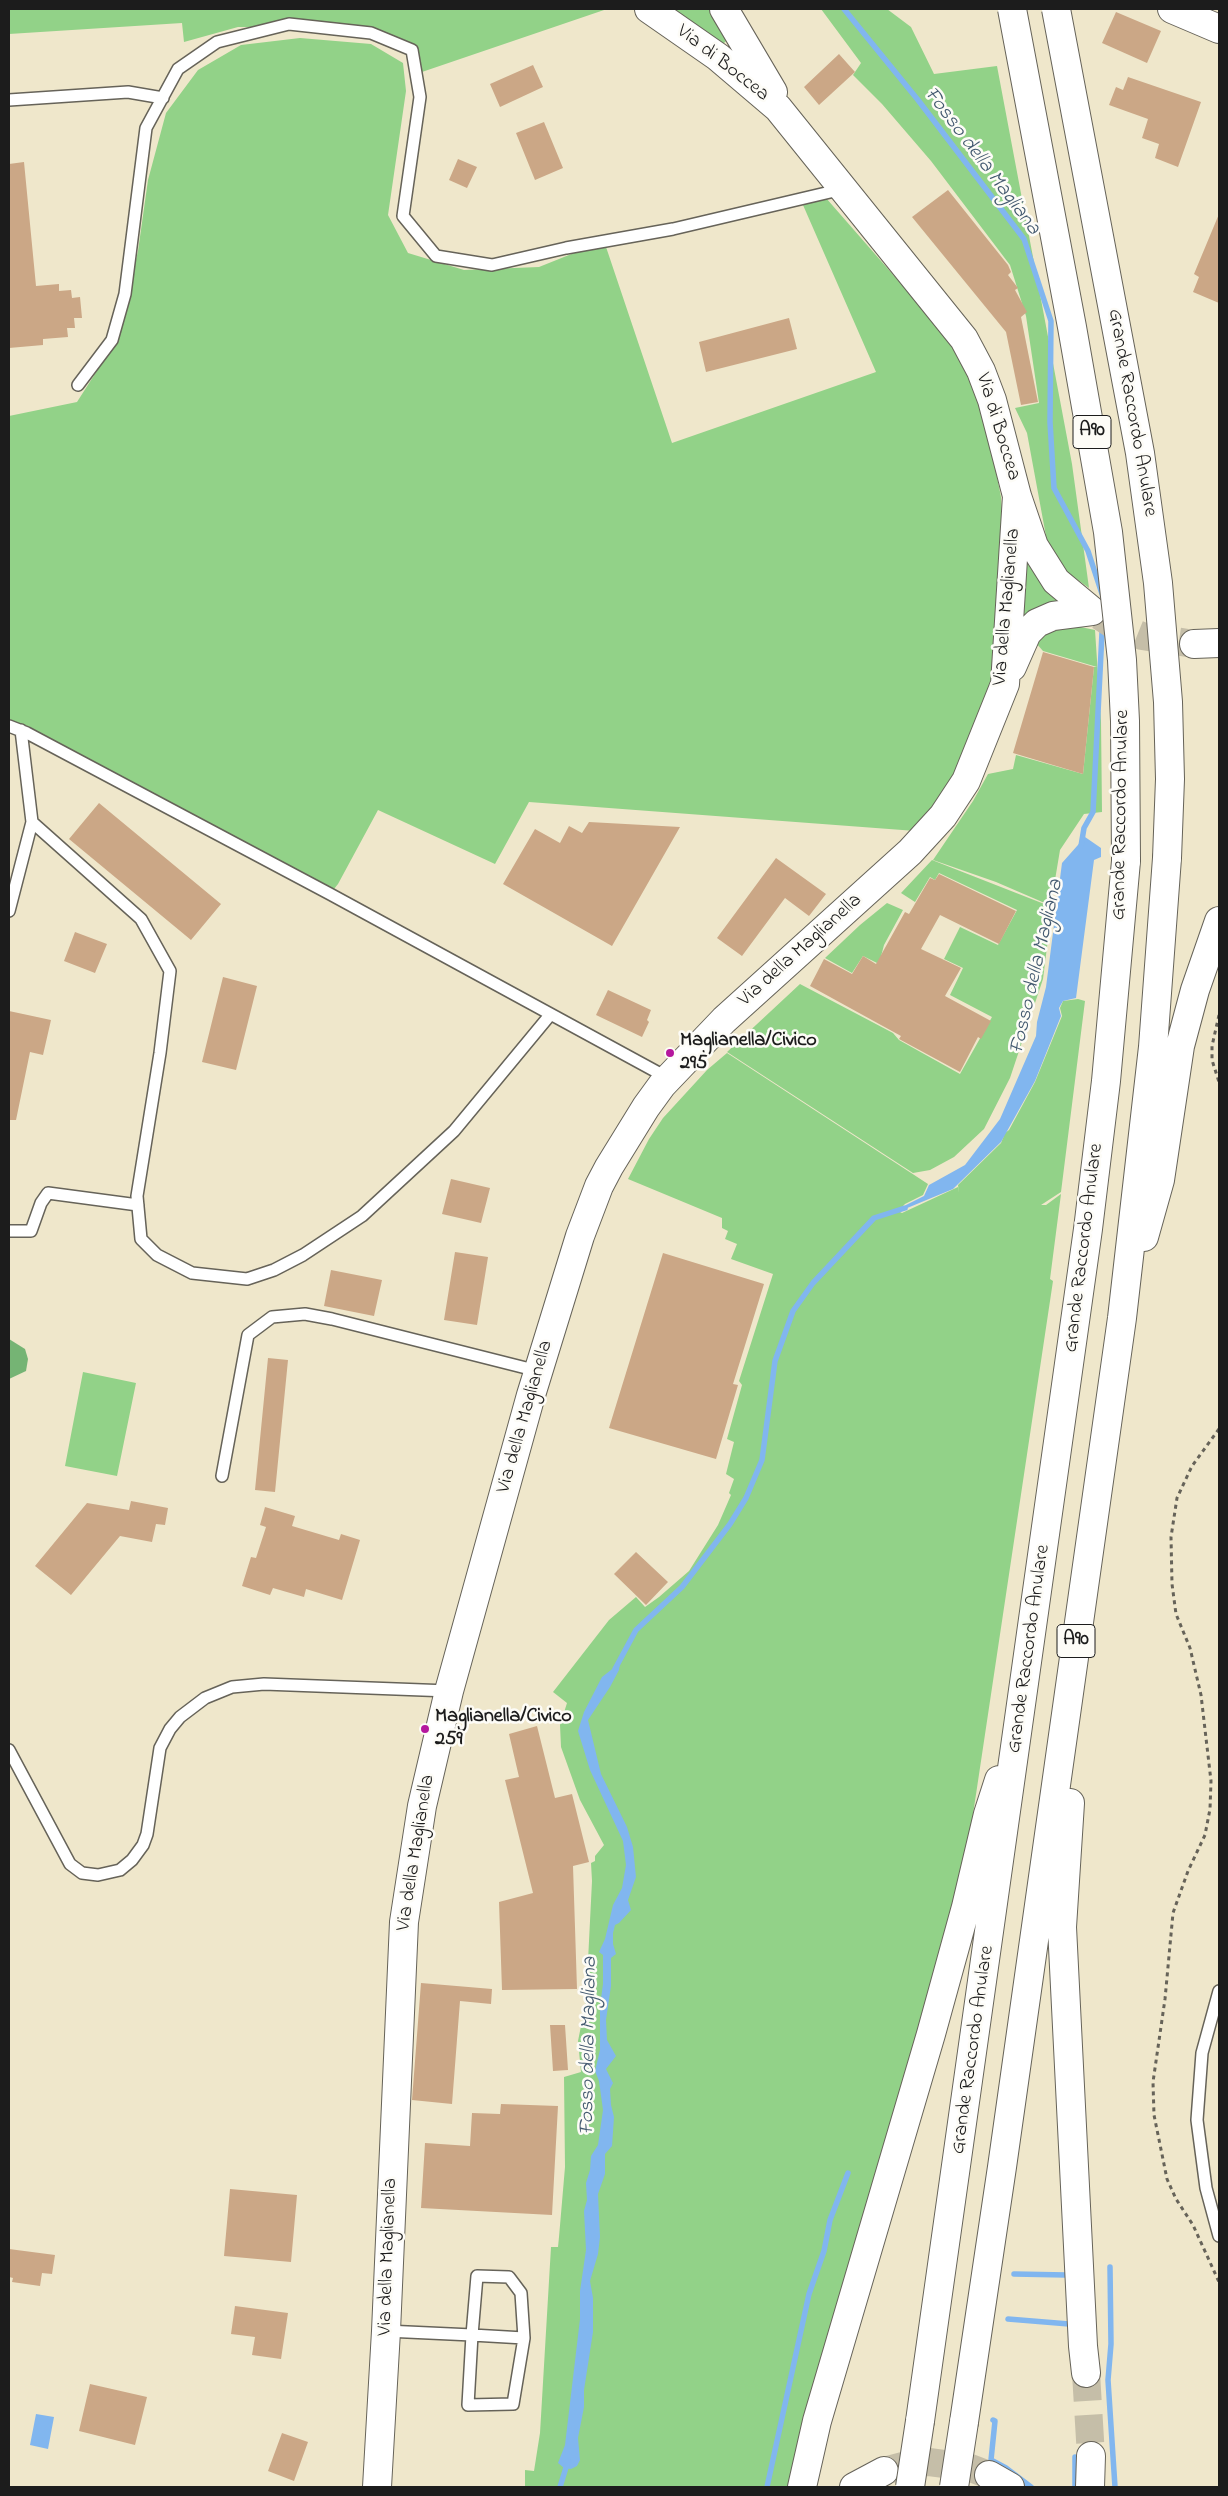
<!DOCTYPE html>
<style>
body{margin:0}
#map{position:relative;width:1228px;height:2496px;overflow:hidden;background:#efe7cb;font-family:"Indie Flower",sans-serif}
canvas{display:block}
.frame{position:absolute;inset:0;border:10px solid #1c1c1c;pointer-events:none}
</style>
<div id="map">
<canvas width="1228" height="2496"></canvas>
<div class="frame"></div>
</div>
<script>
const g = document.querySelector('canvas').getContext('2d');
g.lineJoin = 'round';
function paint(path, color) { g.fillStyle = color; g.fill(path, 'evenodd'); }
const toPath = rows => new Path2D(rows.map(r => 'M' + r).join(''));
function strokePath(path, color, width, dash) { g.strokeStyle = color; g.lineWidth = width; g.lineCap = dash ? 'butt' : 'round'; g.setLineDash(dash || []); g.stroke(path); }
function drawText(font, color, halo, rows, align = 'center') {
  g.font = font + ' "Indie Flower",sans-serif'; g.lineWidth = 5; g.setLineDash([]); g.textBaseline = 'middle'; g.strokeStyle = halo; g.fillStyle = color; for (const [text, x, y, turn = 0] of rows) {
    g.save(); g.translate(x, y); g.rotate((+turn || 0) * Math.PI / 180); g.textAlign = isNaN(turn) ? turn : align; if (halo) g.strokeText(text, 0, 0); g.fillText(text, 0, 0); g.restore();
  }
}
paint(toPath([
 [9,9,607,9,419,73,415,50,350,27,238,27,184,42,182,23,9,34],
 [669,9,712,9,729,38,722,45],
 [821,9,887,9,911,27,934,74,997,66,1072,464,1089,588,1064,570,1048,547,1027,433,1015,408,1039,403,1026,316,1010,265,931,161,882,104,853,75,861,63],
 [300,38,371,44,403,63,406,91,388,215,408,253,464,270,539,267,604,241,672,443,876,372,803,205,826,198,944,333,968,374,980,403,988,431,1001,497,1008,622,998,704,929,832,529,802,495,864,378,810,338,884,330,894,9,729,9,416,77,402,118,338,138,251,148,180,166,113,198,70,241,45],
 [1025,557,1063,601,1022,617],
 [1071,625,1095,630,1101,721,1102,812,1084,814,1060,850,1052,898,1047,904,996,882,933,860,973,801,988,774,1013,769,1016,755,1083,774,1094,667,1097,667,1043,651,1036,643,1037,634],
 [932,860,1052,907,1043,979,1010,1078,984,1129,954,1157,930,1170,913,1173,727,1052,800,984,893,1033,899,1040,960,1074,992,1017,950,995,963,968,944,959,960,927,998,945,1017,910,939,873,935,880,930,877,915,902,901,893],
 [887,903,903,910,884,945,879,964,863,956,852,973,825,958,860,925],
 [1078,999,1085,1001,1061,1192,1041,1205,1046,1205,1061,1194,1050,1279,1053,1281,966,1861,792,2487,525,2487,525,2470,534,2471,540,2433,551,2247,558,2247,559,2237,565,2167,564,2077,581,2072,578,2041,586,2001,592,1881,591,1863,595,1861,595,1856,604,1845,580,1800,561,1747,560,1725,567,1703,553,1692,609,1620,636,1597,645,1607,659,1597,689,1571,718,1525,731,1495,729,1493,734,1479,726,1474,734,1442,727,1439,742,1385,739,1381,773,1274,731,1259,737,1244,725,1239,728,1231,722,1228,722,1218,628,1179,649,1139,663,1118,707,1070,727,1053,928,1184,923,1195,905,1204,898,1211,902,1213,958,1187,959,1193,958,1185,1001,1143,1005,1133,1009,1130,1035,1082,1062,1016,1060,1008,1063,1001],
 [83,1372,136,1383,117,1476,65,1466]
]), '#92d288');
paint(toPath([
 [9,1339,25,1349,28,1359,26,1371,9,1379]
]), '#75b474');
paint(toPath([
 [1085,837,1101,848,1101,857,1094,860,1076,998,1063,1001,1059,1008,1061,1016,1035,1081,1001,1142,953,1189,900,1211,906,1205,924,1196,929,1185,965,1165,1000,1119,1036,1036,1037,1022,1046,987,1062,863],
 [620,1663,619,1670,610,1687,588,1720,601,1774,627,1827,633,1847,636,1877,628,1900,631,1910,619,1923,615,1925,613,1933,613,1944,616,1954,611,1958,611,1986,606,2020,607,2040,616,2056,606,2069,613,2083,610,2089,611,2105,614,2117,612,2146,605,2154,605,2174,598,2194,600,2237,598,2254,590,2281,593,2298,593,2332,584,2390,584,2407,578,2438,580,2460,577,2466,571,2469,564,2468,558,2463,565,2445,580,2319,580,2291,586,2250,584,2211,587,2200,586,2183,590,2170,591,2156,598,2145,603,2110,599,2081,595,2071,600,2050,600,2006,603,1984,603,1955,599,1952,605,1939,613,1905,622,1888,626,1865,623,1841,590,1770,578,1731,584,1712,602,1677],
 [36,2414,54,2417,48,2449,30,2445]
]), '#81b6ef');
strokePath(toPath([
 [844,9,918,100,1024,239,1051,321,1050,422,1054,488,1088,551,1102,594],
 [1081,846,1084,828,1093,812,1103,613],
 [615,1669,636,1630,682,1587,730,1524,746,1498,762,1460,775,1361,793,1311,813,1283,874,1218,905,1208],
 [1110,2267,1111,2344,1108,2380,1115,2487],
 [1014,2274,1066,2275],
 [1008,2319,1069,2324],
 [993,2420,995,2421,991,2460,1006,2468,1031,2487],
 [1075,2457,1075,2487],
 [560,2487,568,2461],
 [767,2487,809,2294,824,2251,830,2220,848,2173]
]), '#81b6ef', 5.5);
paint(toPath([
 [1116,12,1161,31,1147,63,1102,43],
 [839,54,855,72,819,105,804,87],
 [533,65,543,87,500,107,490,84],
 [1128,77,1201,102,1178,167,1155,158,1159,144,1142,138,1148,119,1109,105,1116,87,1123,90],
 [544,122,563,168,535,180,516,133],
 [458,159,477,167,467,188,449,180],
 [24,162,36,286,59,284,59,291,71,290,72,298,80,297,82,318,74,318,75,328,67,328,68,337,43,339,43,345,9,348,9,164],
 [948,190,1008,265,1011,272,1008,275,1018,288,1015,290,1027,312,1021,317,1038,402,1021,405,1006,332,912,217],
 [1219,214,1219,303,1193,292,1199,277,1194,274],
 [789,318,797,349,706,372,699,342],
 [1043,652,1094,667,1083,774,1013,753],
 [99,803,221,904,191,940,69,839],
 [589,822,680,827,612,946,503,884,535,829,560,843,569,826,582,833],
 [776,858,826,894,809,916,785,898,742,956,717,938],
 [939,874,1016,911,999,944,940,915,921,949,961,968,945,996,991,1021,981,1039,978,1037,960,1072,899,1039,901,1036,810,986,824,959,852,974,863,956,876,964,905,912,909,914,930,878,935,880],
 [75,932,107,944,95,973,64,961],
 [223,977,257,986,236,1070,202,1062],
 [608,990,651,1010,647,1020,649,1022,642,1037,596,1015],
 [9,1011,51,1020,43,1055,30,1052,16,1120,9,1120],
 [451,1179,490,1188,481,1223,442,1214],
 [455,1252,488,1257,477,1325,444,1320],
 [663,1253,764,1284,733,1384,738,1385,716,1459,609,1428],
 [331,1270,382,1280,374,1316,324,1306],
 [268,1358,288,1360,275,1492,255,1490],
 [131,1501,168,1508,165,1525,156,1524,152,1542,120,1536,71,1595,35,1566,87,1503,129,1510],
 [265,1507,295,1516,292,1526,339,1540,341,1534,360,1540,342,1600,306,1589,304,1597,273,1588,270,1595,242,1586,251,1557,256,1558,266,1527,260,1525],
 [636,1552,668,1582,646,1605,614,1574],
 [537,1726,555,1798,572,1794,589,1862,573,1866,577,1989,502,1990,499,1902,533,1893,505,1780,519,1777,509,1734],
 [421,1983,492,1989,491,2004,460,2001,452,2104,412,2100],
 [550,2025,565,2025,568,2070,553,2071],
 [501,2104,558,2106,552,2215,421,2208,425,2143,470,2146,472,2113,500,2114],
 [230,2189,297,2195,291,2262,224,2256],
 [9,2249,55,2255,52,2274,42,2273,40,2286,12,2282,13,2278,9,2277],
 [235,2306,288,2313,281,2359,252,2355,255,2337,231,2334],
 [90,2384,147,2397,135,2445,79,2431],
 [282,2433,308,2442,294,2481,268,2471]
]), '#cba786');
strokePath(toPath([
 [1100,616,1112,624,1142,636,1194,644],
 [884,2471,910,2464,929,2462,968,2467,989,2475]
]), '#c5bea8', 28, [28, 14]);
strokePath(toPath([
 [1086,2373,1091,2456]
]), '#c5bea8', 28, [28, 14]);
const lane = toPath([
 [9,100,128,92,163,98],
 [78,385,112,340,125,294,146,128,178,69,217,42,289,24,371,33,412,50,420,97,403,216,436,256,492,265,566,248,673,229,843,189],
 [9,726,27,733,330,894,668,1078],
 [21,730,32,822,141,919,170,971,160,1053,137,1196,141,1239,157,1255,192,1273,247,1279,274,1270,303,1255,362,1216,454,1131,550,1015],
 [9,911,32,822],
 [9,1231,31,1231,41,1203,48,1193,138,1205],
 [222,1476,248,1335,272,1317,305,1314,332,1319,538,1371],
 [9,1750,70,1864,82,1873,98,1875,120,1870,132,1860,143,1845,147,1834,160,1748,170,1729,180,1717,205,1698,232,1687,264,1684,449,1691],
 [1219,1991,1202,2053,1197,2120,1206,2188,1219,2236],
 [386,2331,472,2335,524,2338,521,2293,509,2277,477,2276,472,2335,468,2405,513,2404,524,2338]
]);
const secondary = toPath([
 [649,9,718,57,778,108,964,339,981,371,992,400,1017,496,1034,546,1056,581,1092,611],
 [724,9,773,92],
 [1172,9,1219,29],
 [1194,644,1219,643],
 [1012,667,1027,633,1037,623,1053,616,1092,611],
 [989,2475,1010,2487],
 [377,2487,386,2331,404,1922,422,1806,449,1691,531,1395,580,1236,599,1186,609,1167,646,1107,662,1085,724,1020,910,852,943,816,966,781,1005,684,1017,496],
 [854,2487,884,2471]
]);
const highway = toPath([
 [1144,1237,1160,1180,1180,1046,1195,990,1219,921],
 [1070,1803,1062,1927,1083,2346,1086,2373],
 [920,2421,1088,1229,1106,1081,1126,861],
 [964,2422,1002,2167,1122,1318,1153,1047,1167,858],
 [802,2487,817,2421,931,2034,966,1907,988,1814,999,1780],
 [1090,2487,1091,2456]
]);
strokePath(lane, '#666359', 14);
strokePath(secondary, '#666359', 30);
strokePath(highway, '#666359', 30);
strokePath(toPath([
 [1219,1015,1212,1046,1212,1060,1219,1082],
 [1219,1429,1192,1466,1177,1498,1171,1537,1172,1584,1176,1614,1190,1648,1201,1695,1211,1781,1210,1809,1205,1835,1188,1871,1173,1913,1165,1999,1153,2082,1154,2115,1167,2179,1176,2199,1193,2225,1219,2282]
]), '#666359', 3, [4, 4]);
strokePath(lane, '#fff', 11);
strokePath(secondary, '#fff', 28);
strokePath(highway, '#fff', 28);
const highwayBridge = toPath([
 [1012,9,1072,327,1108,532,1122,660,1125,721,1126,861],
 [1056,9,1140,453,1158,583,1168,702,1170,779,1167,858],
 [910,2487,920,2421],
 [954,2487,964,2422]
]);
strokePath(highwayBridge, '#666359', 30, []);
strokePath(highwayBridge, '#fff', 28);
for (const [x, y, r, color] of [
 [670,1053,5,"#b5179e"],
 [425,1729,5,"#b5179e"]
]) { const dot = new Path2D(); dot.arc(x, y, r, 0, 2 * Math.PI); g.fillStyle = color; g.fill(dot); strokePath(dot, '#fdfcf7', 2); }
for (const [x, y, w] of [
 [1092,432,38],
 [1076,1641,38]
]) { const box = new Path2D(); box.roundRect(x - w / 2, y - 16.5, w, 33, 4); g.fillStyle = '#fdfcf7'; g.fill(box); strokePath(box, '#1c1c1c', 1); }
drawText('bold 19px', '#1c1c1c', null, [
 ["A90",1092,432],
 ["A90",1076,1641]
]);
drawText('20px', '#1c1c1c', '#fdfcf7', [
 ["Via di Boccea",722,64,38],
 ["Grande Raccordo Anulare",1131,413,80],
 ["Via di Boccea",997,427,73],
 ["Via della Maglianella",1008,607,-85],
 ["Grande Raccordo Anulare",1122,815,-89],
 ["Via della Maglianella",801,951,-42],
 ["Grande Raccordo Anulare",1085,1248,-83],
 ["Via della Maglianella",526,1417,-74],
 ["Grande Raccordo Anulare",1030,1649,-82],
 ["Via della Maglianella",417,1853,-81],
 ["Grande Raccordo Anulare",974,2050,-82],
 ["Via della Maglianella",389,2257,-88]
]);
drawText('bold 20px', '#1c1c1c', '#fdfcf7', [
 ["Maglianella/Civico",680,1042],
 ["295",680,1065],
 ["Maglianella/Civico",435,1718],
 ["259",435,1741]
], 'left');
drawText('italic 21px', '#445a70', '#fdfcf7', [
 ["Fosso della Magliana",981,162,53],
 ["Fosso della Magliana",1038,967,-77],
 ["Fosso della Magliana",590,2046,-89]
]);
</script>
